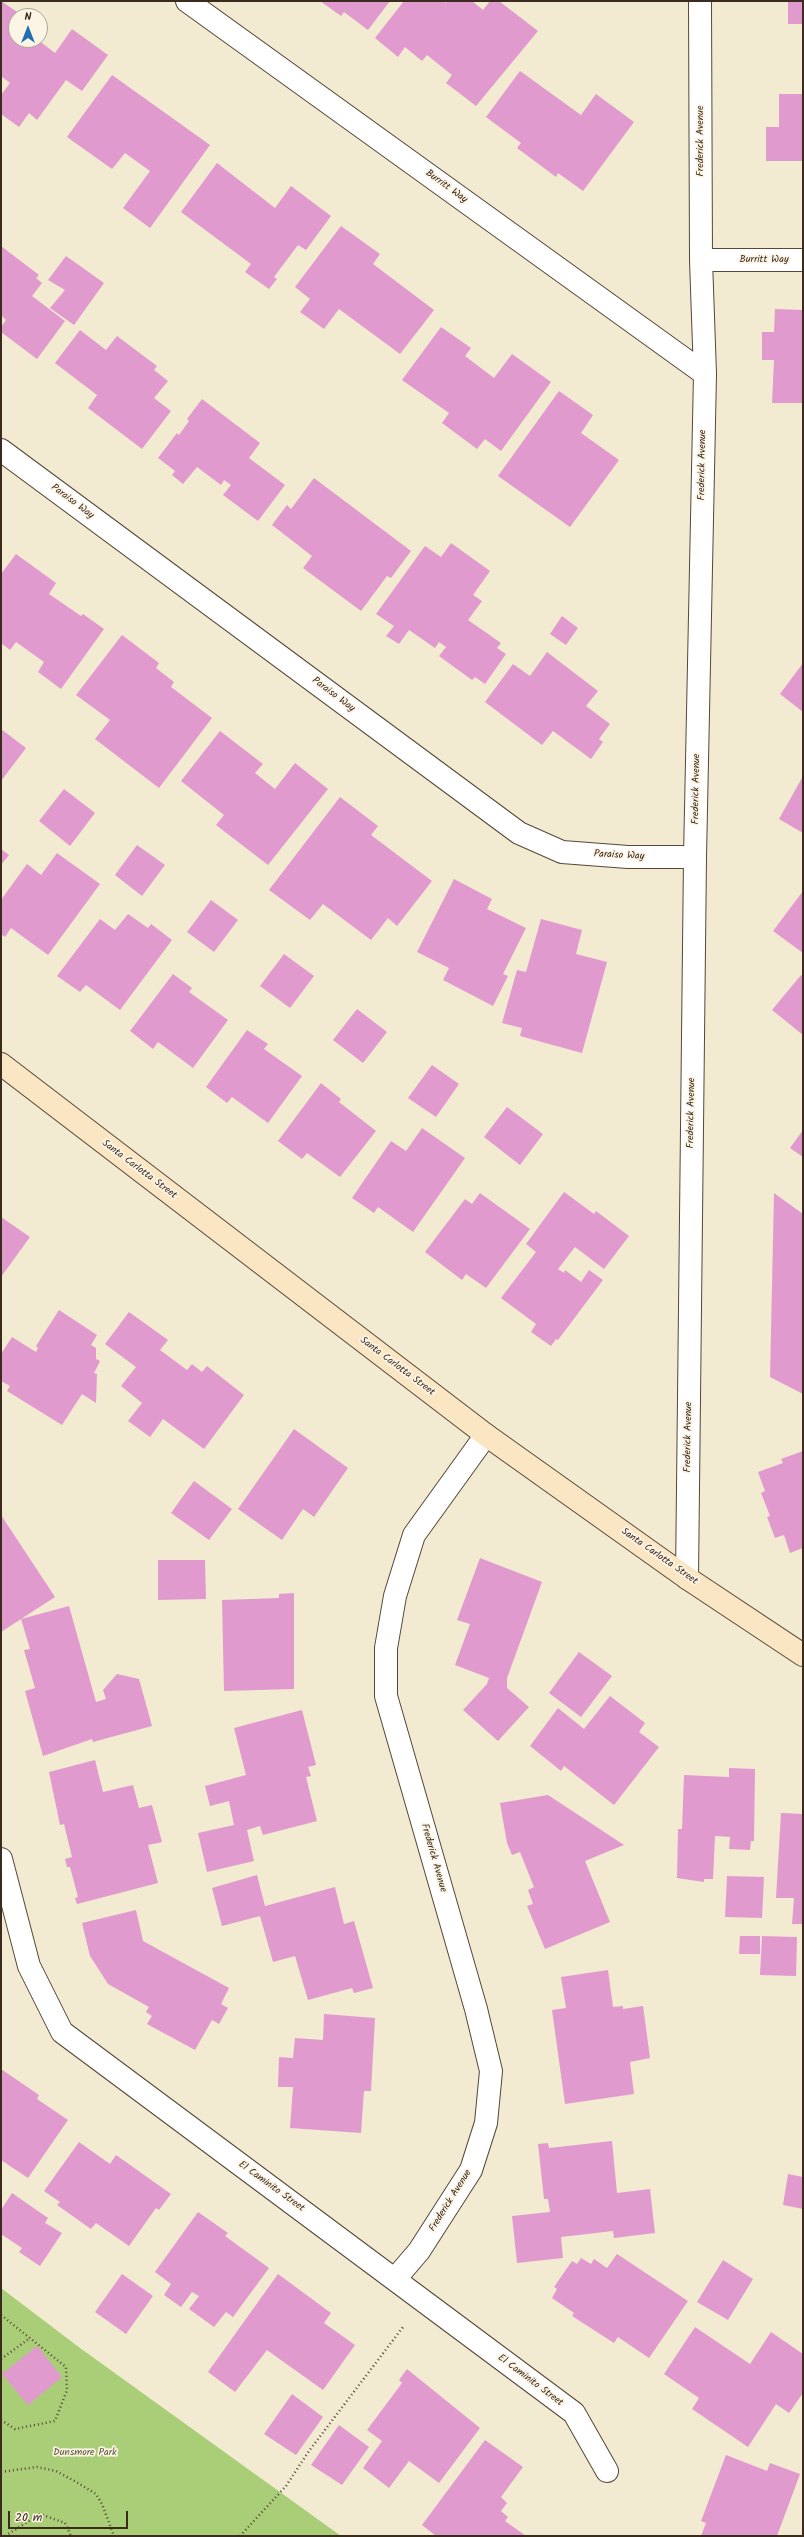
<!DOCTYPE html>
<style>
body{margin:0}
#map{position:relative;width:804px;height:2537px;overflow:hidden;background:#f2ebd2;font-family:Kalam,sans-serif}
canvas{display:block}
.frame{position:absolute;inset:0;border:2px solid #3b2a1e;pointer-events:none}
.north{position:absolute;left:8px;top:8px;width:40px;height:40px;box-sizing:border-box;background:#fcf5e5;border:1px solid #afa495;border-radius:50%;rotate:0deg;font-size:11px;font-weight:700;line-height:16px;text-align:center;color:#3b2a1e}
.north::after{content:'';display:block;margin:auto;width:14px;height:18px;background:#1f6fb2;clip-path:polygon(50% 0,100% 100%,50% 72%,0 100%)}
.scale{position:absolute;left:8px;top:2511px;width:120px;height:18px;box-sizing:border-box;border:2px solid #3b2a1e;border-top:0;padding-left:5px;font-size:12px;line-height:14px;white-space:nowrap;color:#3b2a1e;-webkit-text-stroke:3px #fcf5e5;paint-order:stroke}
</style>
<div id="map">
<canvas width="804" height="2537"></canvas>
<div class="frame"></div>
<div class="north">N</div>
<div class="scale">20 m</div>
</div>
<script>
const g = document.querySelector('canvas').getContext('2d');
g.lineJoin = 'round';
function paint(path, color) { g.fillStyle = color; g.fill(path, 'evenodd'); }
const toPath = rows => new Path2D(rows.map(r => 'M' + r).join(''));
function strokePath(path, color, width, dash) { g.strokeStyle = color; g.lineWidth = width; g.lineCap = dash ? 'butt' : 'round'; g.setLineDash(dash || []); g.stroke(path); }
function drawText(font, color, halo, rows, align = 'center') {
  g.font = font + ' Kalam,sans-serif'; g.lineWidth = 3.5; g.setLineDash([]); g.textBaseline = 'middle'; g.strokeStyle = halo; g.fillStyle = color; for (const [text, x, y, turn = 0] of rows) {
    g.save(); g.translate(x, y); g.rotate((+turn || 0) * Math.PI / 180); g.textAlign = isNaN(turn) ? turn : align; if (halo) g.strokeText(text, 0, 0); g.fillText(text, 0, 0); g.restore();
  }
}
paint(toPath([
 [1,2288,80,2348,341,2536,1,2536]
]), '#aace77');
paint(toPath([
 [1,1,23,16,16,16,16,40,38,40,55,53,72,29,108,55,82,91,66,80,37,120,29,113,19,127,1,114,1,95,10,83,1,76],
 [320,1,390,1,368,30,344,12,341,16],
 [404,1,443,1,446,3,447,1,472,1,483,10,490,1,499,1,538,31,476,106,446,83,452,75,427,55,422,61,405,47,398,57,375,38],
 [788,1,803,1,803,24,788,24],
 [520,71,581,115,596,94,634,122,583,191,558,173,556,177,517,148,521,143,486,117],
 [112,75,210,145,150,228,123,208,150,171,125,153,112,169,67,137],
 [779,94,803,94,803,161,766,161,766,127,779,127],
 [217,163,275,208,291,186,331,216,306,250,298,245,274,277,277,279,269,289,245,272,251,264,181,212],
 [341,226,380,254,373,264,434,310,400,354,339,309,324,329,300,312,310,299,295,287],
 [1,246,39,275,36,278,42,283,32,296,65,321,37,359,1,332,1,327,6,320,1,315],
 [66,256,104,283,74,325,50,308,65,290,48,280],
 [775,309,803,310,803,403,772,403,774,360,762,360,762,332,774,332],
 [441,327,471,348,465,356,494,378,512,354,551,382,501,451,485,439,477,449,442,423,449,413,402,380],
 [80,330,106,350,117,336,157,366,154,370,168,381,154,398,171,411,142,449,88,408,97,395,55,363],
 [559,391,593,415,581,433,619,460,570,527,498,476],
 [202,399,260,443,249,458,285,485,258,521,223,495,231,485,224,480,221,485,197,467,183,484,172,475,175,471,158,458,177,433,179,435,189,421,187,419],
 [314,478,411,551,391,578,387,576,361,611,303,568,312,556,272,525,287,505,291,509],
 [451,543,490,571,473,595,482,601,468,620,501,643,497,648,506,654,485,684,475,677,472,680,439,656,446,647,439,642,435,648,409,630,399,644,386,636,394,626,376,614,425,546,441,557],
 [16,554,56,583,49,594,81,616,83,614,104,629,61,689,38,672,44,662,16,642,10,650,1,643,1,574],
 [562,616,578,628,566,645,550,634],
 [122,635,159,663,156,668,174,682,171,687,212,718,159,788,95,739,110,720,76,695],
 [547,652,598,691,586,706,610,724,599,739,603,742,591,759,553,731,542,745,485,702,513,664,530,676],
 [803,663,803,712,780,694],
 [1,729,26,748,1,781],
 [220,731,263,764,255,773,275,789,295,763,328,789,268,865,216,825,224,815,181,781],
 [803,776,803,833,779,819],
 [64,789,95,813,70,846,39,821],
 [340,797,378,826,371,835,432,881,397,926,388,918,371,940,323,904,310,920,269,890],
 [137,845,165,865,142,896,115,875],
 [1,849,9,855,1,865],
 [57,853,100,884,48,955,11,928,5,937,1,934,1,900,27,864,41,875],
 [454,879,492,899,487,909,526,928,503,974,508,976,493,1006,443,980,449,968,417,952],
 [803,891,803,953,773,931],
 [211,900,238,920,214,952,187,932],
 [128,914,148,928,151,924,172,940,120,1010,86,985,80,992,57,976,100,919,115,930],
 [541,919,582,930,576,954,607,962,582,1053,520,1036,522,1028,502,1023,517,970,526,972],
 [284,954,314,976,290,1008,260,986],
 [173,974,192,988,189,992,228,1020,193,1068,158,1042,153,1049,130,1031],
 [801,975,803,977,803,1035,772,1010],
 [357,1009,387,1032,363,1063,333,1040],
 [247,1030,268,1044,264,1049,302,1076,268,1123,232,1097,227,1103,206,1087],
 [432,1065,459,1084,436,1117,408,1098],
 [321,1083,341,1099,339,1102,376,1131,340,1177,307,1153,302,1159,278,1141],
 [507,1107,543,1134,520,1165,484,1137],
 [422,1128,465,1158,413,1232,378,1207,374,1213,352,1198,391,1141,406,1151],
 [803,1130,803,1157,790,1148],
 [564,1192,594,1214,596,1211,629,1236,604,1269,575,1247,558,1269,564,1273,565,1270,581,1282,589,1270,603,1280,558,1340,556,1339,551,1346,531,1332,536,1324,501,1298,536,1252,526,1244],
 [480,1193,530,1229,486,1288,466,1274,462,1280,425,1252,465,1199,472,1204],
 [774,1193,803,1214,803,1394,770,1377],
 [1,1217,30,1237,1,1277],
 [59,1310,97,1335,91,1345,96,1348,96,1359,100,1361,94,1373,97,1374,96,1403,82,1394,62,1425,7,1391,10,1386,1,1381,1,1354,12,1337,36,1352,38,1348,36,1346],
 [129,1312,168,1340,160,1350,187,1370,192,1364,202,1372,207,1366,244,1395,204,1449,163,1419,150,1437,128,1421,142,1403,121,1386,136,1367,105,1344],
 [294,1429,348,1468,314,1517,303,1509,282,1540,238,1509],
 [803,1451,803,1548,790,1553,784,1535,775,1538,767,1517,770,1516,761,1493,765,1491,758,1472,783,1463,781,1459],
 [194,1481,232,1509,209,1540,171,1513],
 [1,1515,55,1597,1,1632],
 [480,1558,542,1582,507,1678,507,1688,529,1707,498,1741,463,1710,487,1684,489,1678,455,1665,470,1624,457,1620],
 [158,1560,205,1560,206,1599,158,1600],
 [294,1593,294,1689,224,1691,222,1600,279,1598,279,1594],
 [69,1606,96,1702,106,1699,103,1690,117,1674,139,1679,152,1726,93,1742,92,1739,43,1756,25,1691,35,1688,24,1650,30,1649,21,1619],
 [579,1652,612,1676,581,1717,549,1693],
 [610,1696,645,1723,639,1732,659,1747,614,1805,564,1766,561,1771,530,1746,558,1708,584,1729],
 [302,1710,316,1765,308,1767,311,1776,306,1777,317,1821,263,1835,260,1826,247,1830,254,1861,207,1872,198,1833,234,1825,229,1801,210,1806,205,1786,246,1775,234,1728],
 [95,1760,103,1792,133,1785,139,1808,152,1805,162,1842,148,1845,158,1883,77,1904,75,1898,78,1897,70,1867,67,1867,65,1859,72,1857,64,1824,60,1825,49,1772],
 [729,1768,755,1769,754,1841,751,1841,750,1850,729,1849,730,1837,715,1836,713,1879,704,1879,704,1882,677,1878,678,1829,682,1829,684,1775,729,1777],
 [548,1795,624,1845,585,1861,610,1922,545,1949,527,1906,533,1904,528,1890,534,1887,520,1852,512,1855,507,1843,500,1803],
 [781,1813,803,1814,803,1924,792,1924,794,1898,776,1898],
 [257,1875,265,1906,335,1887,344,1924,354,1921,373,1988,354,1993,352,1988,308,2000,295,1956,273,1962,260,1916,222,1926,212,1888],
 [727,1876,764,1877,762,1918,725,1917],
 [136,1910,143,1941,229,1988,221,2004,228,2008,219,2024,212,2020,195,2050,147,2024,152,2016,146,2012,149,2007,108,1984,90,1956,82,1923],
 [740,1936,760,1936,760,1954,739,1954],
 [762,1936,797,1937,796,1976,760,1975],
 [608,1970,613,2007,623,2006,623,2009,643,2006,650,2058,630,2062,634,2094,565,2104,552,2010,566,2008,561,1977],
 [324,2014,375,2018,371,2091,364,2091,361,2133,290,2128,293,2087,278,2087,279,2057,293,2058,295,2038,323,2040],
 [1,2069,39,2095,37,2099,68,2120,28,2178,1,2160],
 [612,2141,617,2193,650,2189,655,2233,614,2238,613,2231,561,2237,563,2258,517,2263,512,2216,550,2212,548,2199,544,2199,538,2144,548,2143,549,2148],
 [79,2142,110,2164,116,2155,171,2194,159,2210,156,2208,129,2246,96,2223,91,2229,57,2205,60,2202,44,2191],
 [788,2174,803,2177,803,2209,783,2205],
 [12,2193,48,2218,45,2223,62,2233,40,2266,19,2252,22,2248,1,2234,1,2210],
 [198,2212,228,2233,225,2236,269,2268,233,2317,226,2312,214,2327,189,2309,199,2296,192,2292,181,2307,164,2295,171,2284,155,2272],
 [617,2254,688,2301,649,2358,618,2337,614,2343,572,2316,574,2313,552,2298,557,2289,554,2287,572,2261,577,2264,581,2258,591,2264,594,2259,607,2268],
 [723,2260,753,2279,728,2320,697,2302],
 [122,2274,153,2296,126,2334,95,2312],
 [278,2274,331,2313,324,2323,355,2345,323,2390,267,2350,235,2392,208,2372],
 [695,2327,750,2364,771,2332,803,2354,803,2393,789,2413,776,2404,748,2447,692,2409,699,2398,664,2374],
 [37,2346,62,2377,28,2405,2,2374],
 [407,2369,480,2428,439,2483,409,2461,389,2488,363,2468,382,2441,367,2430,402,2383,399,2380],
 [292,2394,323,2417,296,2455,264,2434],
 [339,2425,369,2447,342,2485,311,2465],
 [485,2440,523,2467,501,2497,507,2503,501,2511,508,2517,505,2521,526,2536,436,2536,422,2525],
 [726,2455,767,2471,770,2463,800,2474,777,2536,701,2536,706,2523,701,2521]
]), '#e19ace');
const street = toPath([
 [187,1,705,374],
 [701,260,803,260],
 [1,450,519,833,562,852,628,857,695,857],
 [687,1578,695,857,705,374,701,260,700,1],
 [1,1859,29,1966,62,2032,574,2413,607,2471],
 [395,2279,419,2251,471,2170,486,2123,491,2071,476,2009,386,1696,386,1648,395,1596,414,1535,486,1435]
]);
const secondary = toPath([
 [1,1064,486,1435,687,1578,803,1655]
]);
strokePath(street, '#564739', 24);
strokePath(secondary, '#564739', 24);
strokePath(toPath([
 [1,2315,66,2367,67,2390,55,2421,15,2429,1,2420],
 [1,2359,30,2338],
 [1,2472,37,2467,56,2471,78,2483,96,2494,102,2504,114,2536],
 [5,2536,40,2514,65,2523,71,2536],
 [240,2536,286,2486,309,2451,403,2327]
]), '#564739', 2.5, [1, 3]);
strokePath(street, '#fff', 22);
strokePath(secondary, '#fbe6c4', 22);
drawText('10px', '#3b2a1e', '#fcf5e5', [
 ["Frederick Avenue",701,141,-90],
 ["Burritt Way",446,187,36],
 ["Burritt Way",764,260],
 ["Frederick Avenue",703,465,-89],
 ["Paraiso Way",72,502,37],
 ["Paraiso Way",333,695,37],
 ["Frederick Avenue",697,789,-89],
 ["Paraiso Way",619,856,3],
 ["Frederick Avenue",692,1113,-89],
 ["Santa Carlotta Street",139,1170,37],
 ["Santa Carlotta Street",397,1367,37],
 ["Frederick Avenue",689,1437,-89],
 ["Santa Carlotta Street",659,1557,35],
 ["Frederick Avenue",433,1858,74],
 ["El Caminito Street",271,2187,36],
 ["Frederick Avenue",451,2201,-58],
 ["El Caminito Street",530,2381,37]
]);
drawText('10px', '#575334', '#fcf5e5', [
 ["Dunsmore Park",85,2453]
]);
</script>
